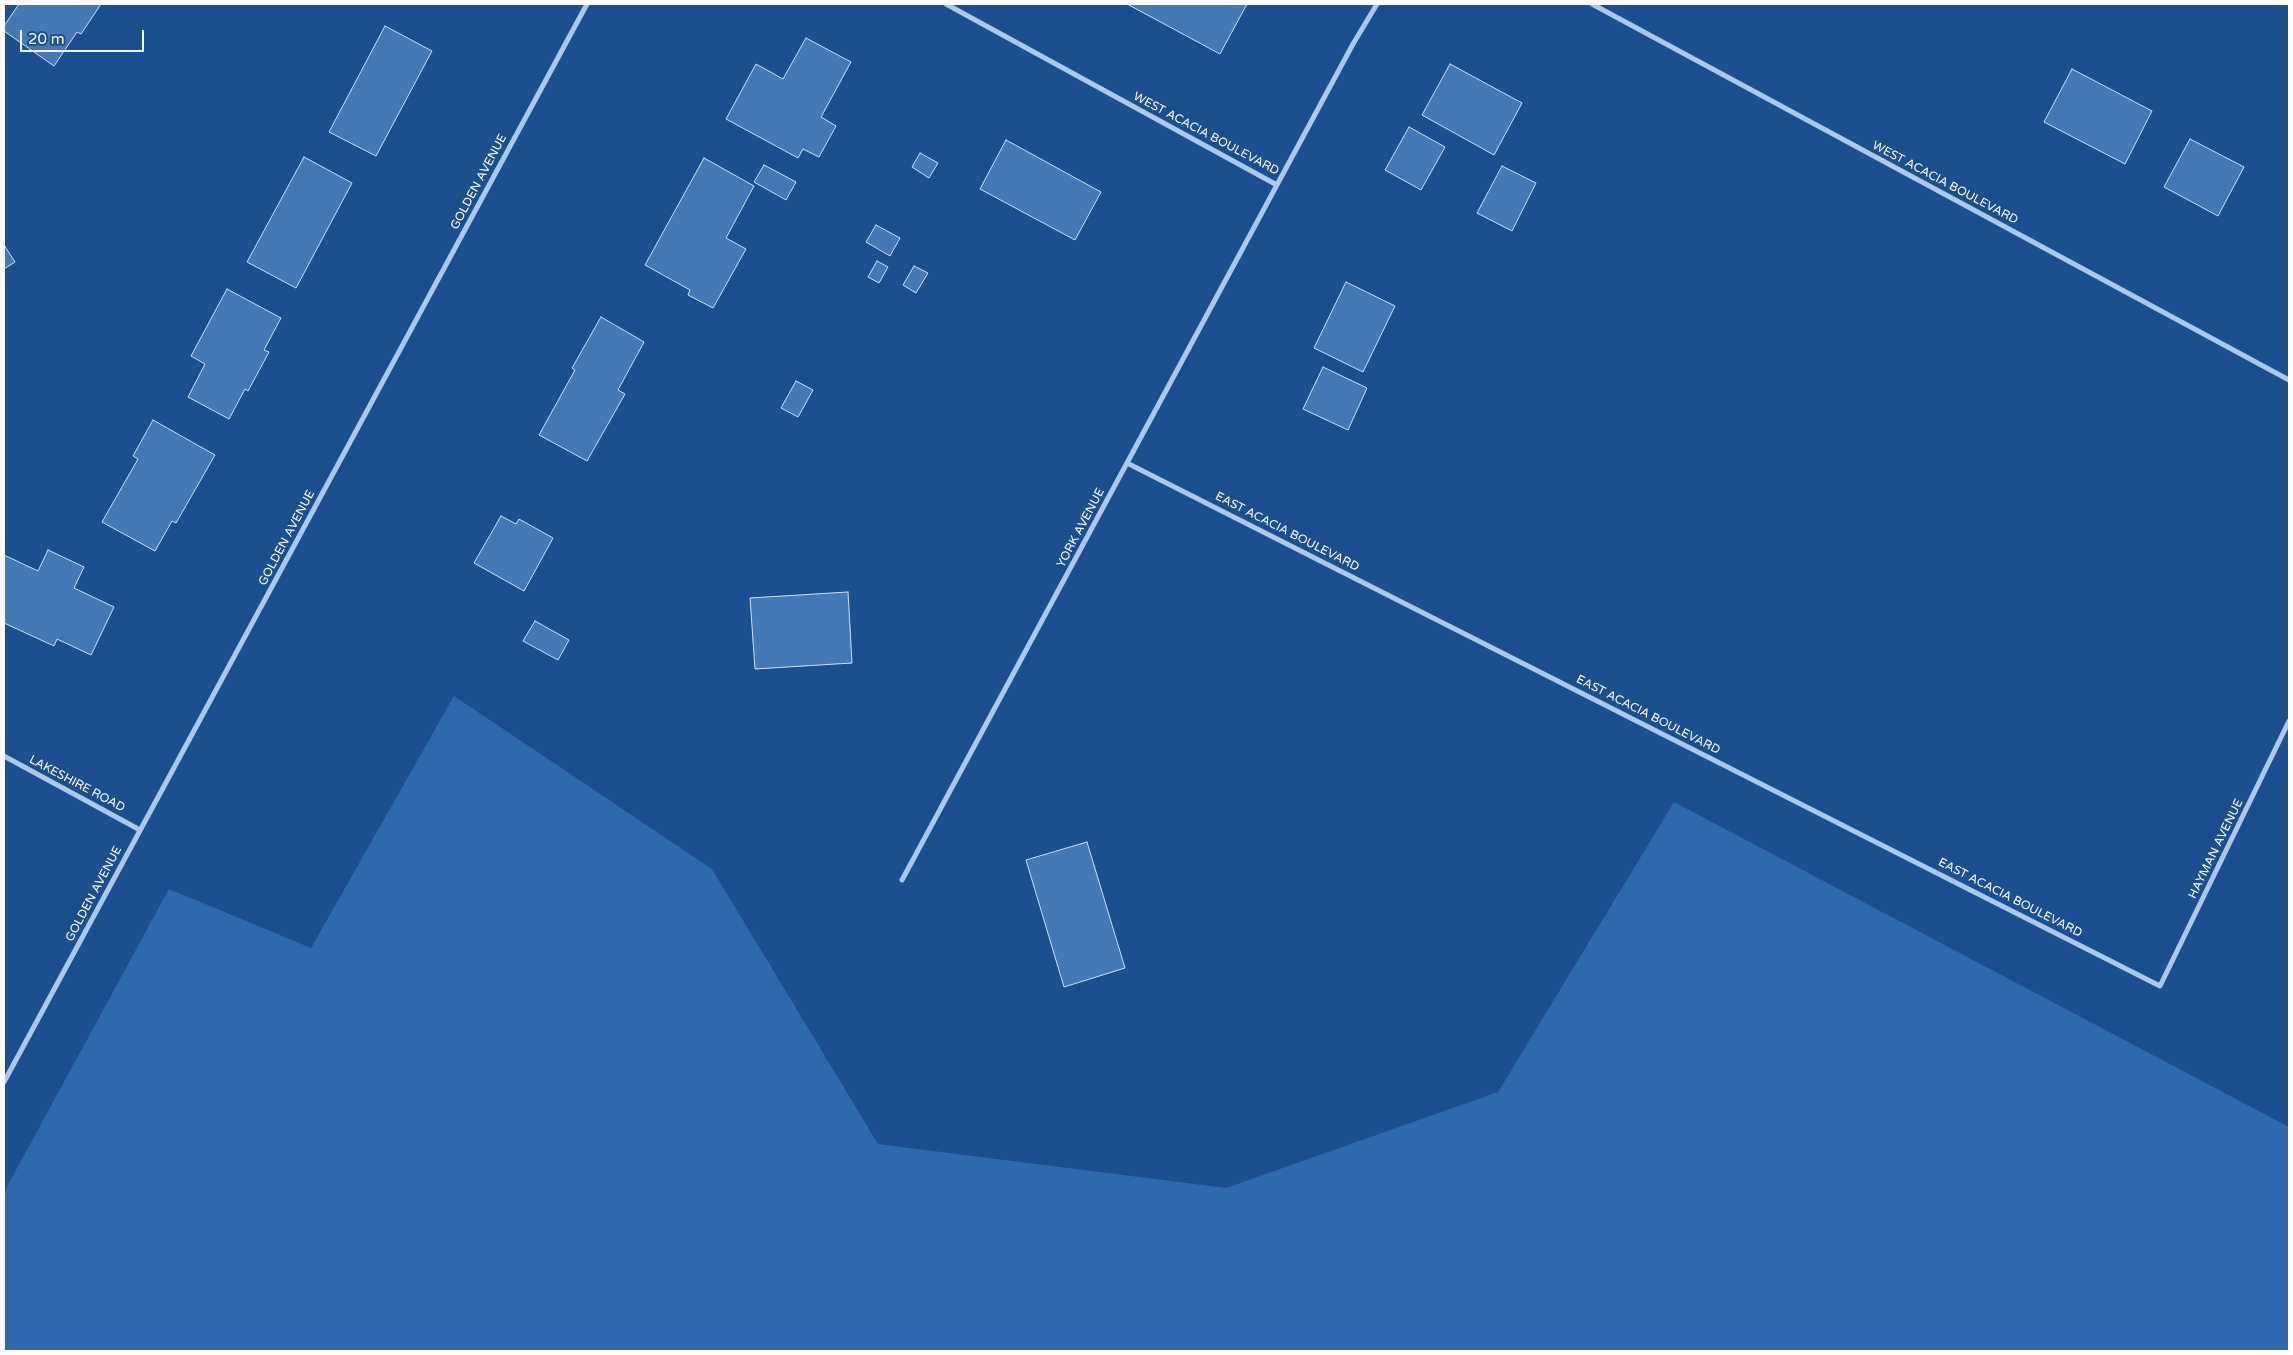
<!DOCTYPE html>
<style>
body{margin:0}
#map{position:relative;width:2293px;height:1355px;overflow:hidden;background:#1b4f8f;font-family:"Varela Round",sans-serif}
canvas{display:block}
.frame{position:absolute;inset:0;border:5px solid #fff;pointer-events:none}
.scale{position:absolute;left:20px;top:30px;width:124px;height:22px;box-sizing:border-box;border:2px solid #fff;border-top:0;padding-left:6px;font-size:15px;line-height:18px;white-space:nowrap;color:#fff;-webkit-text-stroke:4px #1b4f8f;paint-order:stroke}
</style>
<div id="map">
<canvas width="2293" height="1355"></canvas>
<div class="frame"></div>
<div class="scale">20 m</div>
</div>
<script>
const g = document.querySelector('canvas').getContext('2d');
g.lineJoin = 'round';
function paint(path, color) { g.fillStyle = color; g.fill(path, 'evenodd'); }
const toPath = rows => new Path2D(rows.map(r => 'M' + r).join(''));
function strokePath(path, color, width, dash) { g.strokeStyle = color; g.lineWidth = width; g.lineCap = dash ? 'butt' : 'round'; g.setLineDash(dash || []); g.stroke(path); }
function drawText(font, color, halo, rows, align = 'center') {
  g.font = font + ' "Varela Round",sans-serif'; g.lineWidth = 4; g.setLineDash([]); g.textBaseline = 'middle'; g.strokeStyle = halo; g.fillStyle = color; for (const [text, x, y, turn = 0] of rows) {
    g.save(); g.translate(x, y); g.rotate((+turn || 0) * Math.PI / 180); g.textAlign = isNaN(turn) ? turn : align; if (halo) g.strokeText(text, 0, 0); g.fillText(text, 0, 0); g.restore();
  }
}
paint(toPath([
 [454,696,712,869,878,1144,1226,1188,1498,1092,1674,802,2289,1127,2289,1351,4,1351,4,1192,169,889,311,948]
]), '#2e69ad');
const building = toPath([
 [19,4,101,4,81,34,77,32,54,66,4,31,4,26,19,4],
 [1127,4,1247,4,1220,54,1127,4],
 [385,26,432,51,376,156,329,132,385,26],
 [806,38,851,62,821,117,836,126,819,157,803,149,798,158,726,119,756,64,783,79,806,38],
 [1450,64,1522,103,1494,155,1422,115,1450,64],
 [2072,69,2152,111,2125,164,2044,122,2072,69],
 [1409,127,1445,147,1421,190,1385,170,1409,127],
 [2190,139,2244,167,2218,216,2164,187,2190,139],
 [1006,140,1101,192,1075,240,980,189,1006,140],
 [920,153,938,163,929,178,912,167,920,153],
 [304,157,352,183,296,288,247,262,304,157],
 [704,158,754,186,726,238,746,249,713,308,688,295,690,290,645,265,704,158],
 [764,165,796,182,786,200,754,182,764,165],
 [1502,166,1536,183,1512,231,1477,213,1502,166],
 [876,225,900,238,890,256,866,242,876,225],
 [4,245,15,262,4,269,4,245],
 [877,261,888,267,879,283,868,277,877,261],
 [914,266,928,273,916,293,903,285,914,266],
 [1346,282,1395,306,1363,372,1314,348,1346,282],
 [227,289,281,318,264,350,269,352,248,391,245,389,229,419,188,397,205,364,191,356,227,289],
 [601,317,644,342,618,390,625,394,587,461,539,435,575,370,572,368,601,317],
 [1323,367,1367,388,1348,430,1303,409,1323,367],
 [796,381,813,390,798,417,781,408,796,381],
 [153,420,215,455,176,523,172,521,155,551,102,522,138,459,133,456,153,420],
 [501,516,516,524,519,519,553,538,524,591,474,563,501,516],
 [48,550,84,567,74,588,114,607,91,655,57,639,54,646,4,623,4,555,38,571,48,550],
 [848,592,852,663,755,669,750,598,848,592],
 [535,621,569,640,558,660,523,641,535,621],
 [1087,842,1125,968,1064,987,1026,860,1087,842]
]);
paint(building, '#4478b7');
strokePath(building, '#cfe3fa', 1);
strokePath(toPath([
 [946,4,1277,185],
 [1592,4,2289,380],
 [1127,463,2160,986,2289,721],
 [4,756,140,830],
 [902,880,1353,44,1377,4],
 [4,1082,587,4]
]), '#a9c9ee', 5);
drawText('12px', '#fff', '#1b4f8f', [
 ["WEST ACACIA BOULEVARD",1206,134,28],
 ["GOLDEN AVENUE",479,182,-62],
 ["WEST ACACIA BOULEVARD",1945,183,28],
 ["YORK AVENUE",1081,528,-62],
 ["EAST ACACIA BOULEVARD",1287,532,27],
 ["GOLDEN AVENUE",287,538,-62],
 ["EAST ACACIA BOULEVARD",1648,715,27],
 ["LAKESHIRE ROAD",77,784,28],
 ["HAYMAN AVENUE",2216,849,-64],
 ["GOLDEN AVENUE",94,894,-62],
 ["EAST ACACIA BOULEVARD",2010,898,27]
]);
</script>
